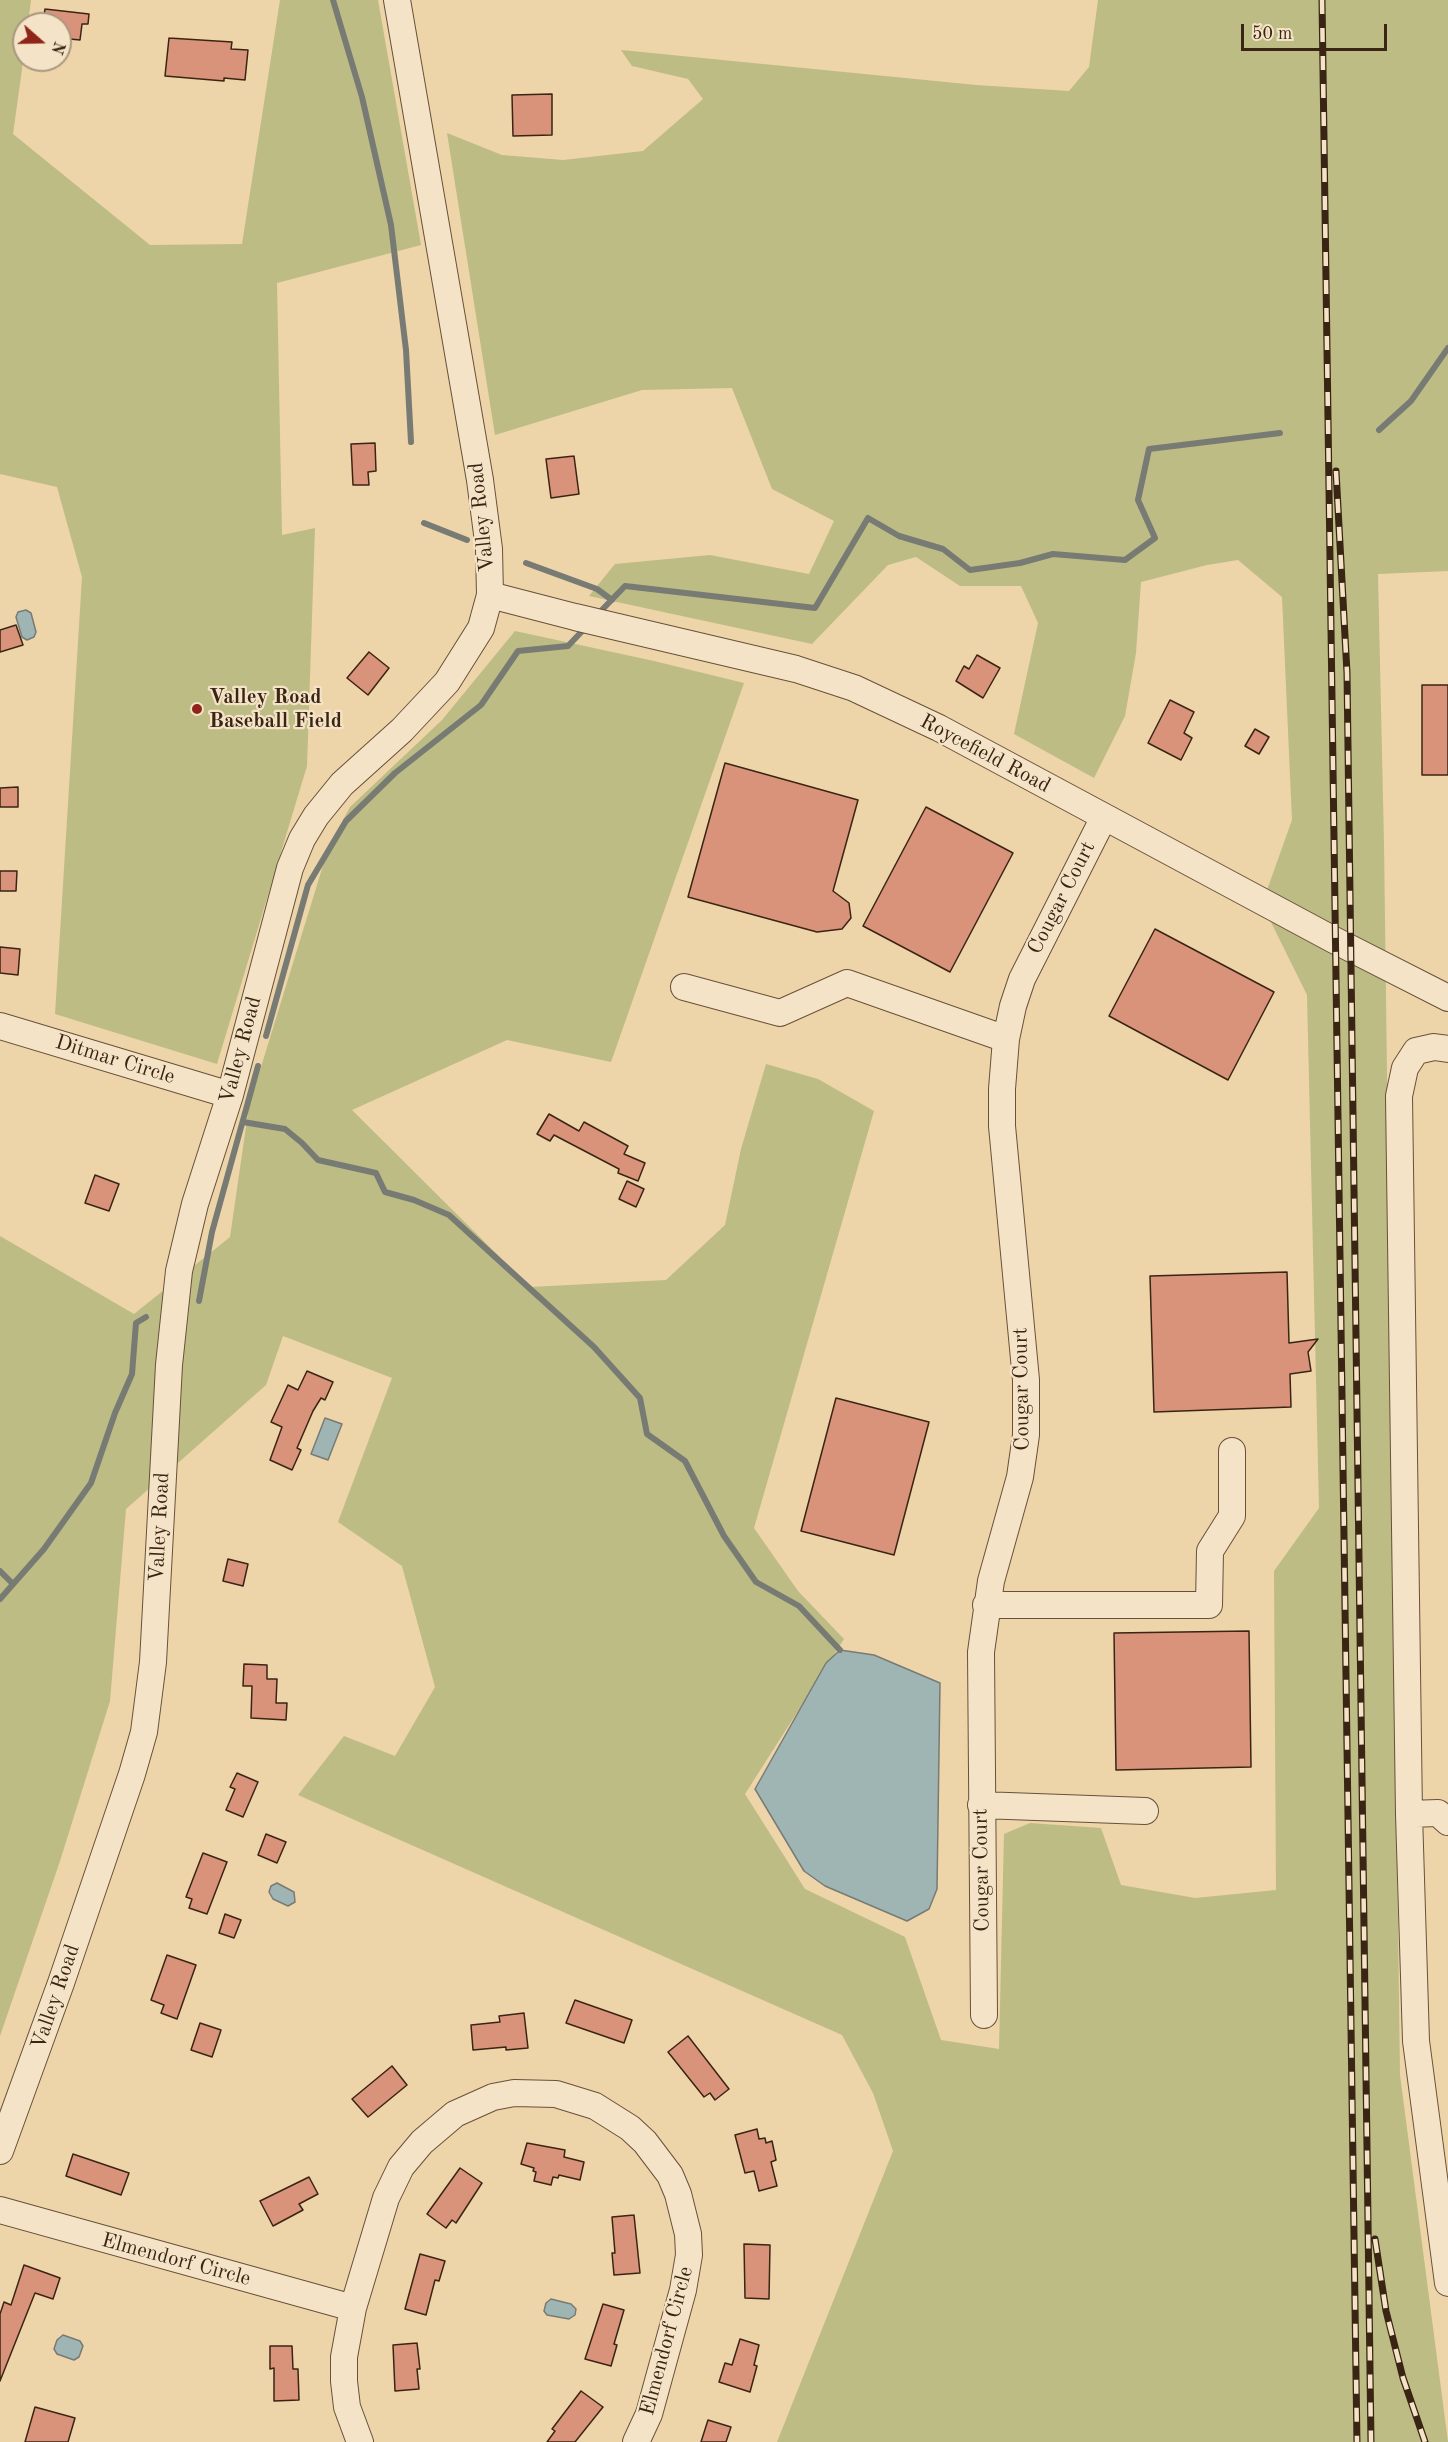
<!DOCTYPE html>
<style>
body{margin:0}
#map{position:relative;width:1448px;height:2442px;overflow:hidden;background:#eed4a9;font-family:"Old Standard TT",serif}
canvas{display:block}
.north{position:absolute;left:12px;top:12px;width:60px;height:60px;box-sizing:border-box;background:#f4e3c7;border:2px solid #aa977f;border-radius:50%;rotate:110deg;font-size:16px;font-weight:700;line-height:24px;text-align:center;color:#3a2514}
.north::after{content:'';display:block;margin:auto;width:21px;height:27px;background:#8f2418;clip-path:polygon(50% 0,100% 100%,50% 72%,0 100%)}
.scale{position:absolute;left:1241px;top:24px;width:146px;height:27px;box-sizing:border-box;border:3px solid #3a2514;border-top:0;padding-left:8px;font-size:18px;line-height:21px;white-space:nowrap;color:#3a2514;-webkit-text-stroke:4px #f4e3c7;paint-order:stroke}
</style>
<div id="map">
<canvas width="1448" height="2442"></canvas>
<div class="north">N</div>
<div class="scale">50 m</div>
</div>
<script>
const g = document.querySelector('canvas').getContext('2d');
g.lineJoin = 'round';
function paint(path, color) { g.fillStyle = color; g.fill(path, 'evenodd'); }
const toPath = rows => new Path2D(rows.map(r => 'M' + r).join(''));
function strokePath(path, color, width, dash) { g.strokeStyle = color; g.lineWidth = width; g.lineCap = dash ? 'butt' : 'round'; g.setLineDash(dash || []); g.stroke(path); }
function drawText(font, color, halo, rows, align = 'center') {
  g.font = font + ' "Old Standard TT",serif'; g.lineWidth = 4.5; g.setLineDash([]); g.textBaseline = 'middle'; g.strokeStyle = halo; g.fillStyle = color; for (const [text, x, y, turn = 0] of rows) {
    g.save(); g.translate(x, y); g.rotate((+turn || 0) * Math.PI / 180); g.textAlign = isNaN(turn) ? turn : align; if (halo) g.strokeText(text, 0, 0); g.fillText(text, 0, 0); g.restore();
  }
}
paint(toPath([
 [0,0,31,0,28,24,24,24,24,55,13,134,150,245,242,244,280,0,378,0,421,245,277,283,282,535,315,528,307,766,217,1064,55,1014,82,577,57,487,0,474],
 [1098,0,1448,0,1448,571,1378,574,1384,843,1400,2075,1448,2442,777,2442,893,2151,873,2093,842,2035,298,1795,344,1736,395,1756,435,1687,402,1566,338,1522,392,1378,283,1336,266,1385,126,1509,110,1701,60,1861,0,2036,0,1236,134,1314,230,1237,249,1106,329,846,350,807,442,720,515,631,654,661,744,683,611,1062,507,1040,352,1110,530,1287,666,1280,725,1225,741,1149,766,1064,818,1079,874,1111,754,1528,798,1591,844,1639,745,1794,805,1889,905,1937,941,2040,999,2049,1004,1834,1030,1823,1101,1828,1121,1885,1195,1898,1276,1890,1274,1571,1319,1508,1307,995,1262,904,1292,820,1282,597,1238,560,1207,565,1141,582,1136,653,1125,716,1094,778,1014,734,1038,623,1021,586,960,586,916,557,888,565,812,644,589,596,615,564,710,555,809,574,834,521,772,489,732,388,642,390,495,435,447,133,502,155,563,160,643,151,703,99,688,79,632,66,621,50,976,85,1069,91,1089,67]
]), '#bdbc85');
const water = toPath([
 [26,610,31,613,36,632,34,637,27,640,22,637,16,617,18,612,26,610],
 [325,1418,342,1424,328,1460,311,1454,325,1418],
 [840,1650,874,1655,940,1683,937,1889,929,1909,907,1921,825,1886,804,1871,755,1789,826,1663,840,1650],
 [277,1883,294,1892,295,1902,288,1906,273,1899,269,1892,271,1886,277,1883],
 [551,2299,571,2304,576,2309,575,2315,569,2319,547,2315,544,2311,546,2303,551,2299],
 [63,2335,80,2341,83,2346,79,2357,74,2360,57,2354,54,2349,57,2340,63,2335]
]);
paint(water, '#9fb5b4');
strokePath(water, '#777b74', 1.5);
strokePath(toPath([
 [333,0,362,97,391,225,406,350,411,442],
 [1379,430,1411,401,1448,348],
 [424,523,467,540],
 [526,563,597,589,612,600],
 [598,614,625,586,815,608,868,518,899,536,943,549,970,570,1020,563,1053,554,1125,560,1155,538,1138,500,1149,449,1280,433],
 [266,1036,308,885,346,821,395,773,481,705,518,651,568,646,587,626],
 [243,1122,285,1129,302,1143,318,1160,376,1173,385,1192,414,1200,449,1215,594,1347,640,1398,647,1434,685,1461,724,1536,756,1582,799,1606,840,1650],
 [199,1301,212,1232,258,1066],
 [0,1571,13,1584],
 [0,1599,44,1549,91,1483,115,1413,132,1374,136,1323,146,1317]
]), '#777b74', 6);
const building = toPath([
 [45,9,89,14,88,24,82,24,80,40,60,38,60,24,43,24,45,9],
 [169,38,232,42,231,49,248,50,245,80,224,78,224,81,165,76,169,38],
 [552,94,552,135,513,136,512,95,552,94],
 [375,443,376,471,368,472,369,485,353,485,351,444,375,443],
 [574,456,579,494,551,498,546,459,574,456],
 [16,625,23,645,0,652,0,630,16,625],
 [369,652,389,668,368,695,347,678,369,652],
 [977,655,1000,668,983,698,956,681,964,666,969,669,977,655],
 [1422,685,1448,685,1448,775,1422,775,1422,685],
 [1170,700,1194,712,1184,733,1192,738,1181,760,1148,743,1170,700],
 [1255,729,1269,737,1259,754,1245,746,1255,729],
 [725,763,858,800,833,891,849,903,851,918,842,929,817,932,688,897,725,763],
 [18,787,18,807,0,807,0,788,18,787],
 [926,807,1013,853,950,972,863,926,926,807],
 [0,871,17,871,16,891,0,891,0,871],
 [1155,929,1274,992,1228,1080,1109,1016,1155,929],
 [0,947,20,949,18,975,0,973,0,947],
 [549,1114,579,1131,584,1122,628,1146,624,1154,645,1163,638,1181,618,1173,619,1169,554,1135,550,1141,537,1134,549,1114],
 [95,1175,119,1184,109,1211,85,1203,95,1175],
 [627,1181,644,1189,636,1207,619,1199,627,1181],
 [1287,1272,1289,1343,1318,1339,1308,1352,1311,1371,1290,1374,1291,1407,1154,1412,1150,1276,1287,1272],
 [307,1371,333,1382,325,1400,321,1398,313,1411,297,1448,301,1450,292,1470,270,1460,282,1427,271,1422,288,1385,298,1390,307,1371],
 [836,1398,929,1422,894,1555,801,1531,836,1398],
 [228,1559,248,1564,243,1586,223,1581,228,1559],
 [1249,1631,1251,1767,1116,1770,1114,1633,1249,1631],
 [244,1664,267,1665,267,1679,277,1679,276,1703,287,1703,286,1720,251,1718,252,1686,243,1686,244,1664],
 [237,1773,258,1782,243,1817,226,1810,235,1789,230,1787,237,1773],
 [266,1834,286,1842,277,1863,258,1855,266,1834],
 [203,1853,227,1862,207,1914,189,1908,192,1899,186,1897,203,1853],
 [225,1914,241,1920,234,1938,219,1933,225,1914],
 [167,1955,196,1965,177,2019,161,2013,164,2005,151,2000,167,1955],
 [575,2000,632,2020,624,2043,566,2023,575,2000],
 [524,2013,528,2048,506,2050,506,2047,473,2050,471,2025,500,2022,499,2016,524,2013],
 [200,2023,221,2030,212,2057,191,2050,200,2023],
 [688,2036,729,2089,715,2100,710,2093,704,2097,668,2052,688,2036],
 [392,2066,407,2085,368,2117,352,2099,392,2066],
 [757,2129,759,2139,765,2138,766,2143,772,2141,776,2160,771,2162,777,2186,759,2191,754,2171,745,2173,735,2135,757,2129],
 [527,2143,565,2150,564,2157,584,2162,580,2180,559,2175,558,2178,553,2177,551,2185,534,2181,536,2172,533,2171,534,2168,521,2164,527,2143],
 [73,2154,129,2173,121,2195,66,2176,73,2154],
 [460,2168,482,2183,456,2223,452,2220,446,2228,427,2214,460,2168],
 [309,2177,318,2194,299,2204,303,2210,273,2226,260,2201,309,2177],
 [634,2215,640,2273,614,2275,612,2253,615,2253,612,2217,634,2215],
 [744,2244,770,2245,769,2299,745,2298,744,2244],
 [420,2254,445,2261,439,2281,435,2280,426,2315,405,2309,420,2254],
 [24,2265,60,2278,53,2299,35,2293,0,2381,0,2314,4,2302,11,2305,24,2265],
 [603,2304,624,2310,614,2344,617,2345,611,2366,585,2359,603,2304],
 [740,2339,759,2345,754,2365,757,2366,750,2392,719,2382,725,2363,732,2365,740,2339],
 [417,2343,420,2369,417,2369,419,2389,395,2391,393,2345,417,2343],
 [270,2346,292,2346,293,2369,298,2369,299,2400,274,2401,274,2368,270,2369,270,2346],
 [581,2391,603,2407,575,2442,547,2442,555,2431,552,2429,581,2391],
 [35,2407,75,2418,68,2442,25,2442,35,2407],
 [708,2420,731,2427,726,2442,701,2442,708,2420]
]);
paint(building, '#d8937a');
strokePath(building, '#3a2514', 1.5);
const minor = toPath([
 [490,595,575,617,796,669,854,688,939,728,1334,940,1448,998],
 [684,987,780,1013,847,983,1006,1039],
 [0,1026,230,1095],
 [1448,1049,1434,1047,1416,1051,1405,1068,1399,1096,1409,1814,1438,1813,1448,1822],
 [986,1605,1209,1605,1210,1551,1232,1516,1232,1451],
 [981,1805,1145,1811],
 [1409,1814,1416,2041,1448,2283],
 [984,2015,981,1652,991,1581,1020,1477,1026,1435,1026,1380,1002,1126,1002,1089,1006,1039,1013,1006,1022,979,1104,817],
 [0,2151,61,1983,132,1774,144,1732,153,1662,169,1365,179,1271,195,1204,230,1095,290,868,302,839,316,816,342,784,402,730,447,682,481,628,490,595,489,549,480,480,397,0],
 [0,2210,353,2308],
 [360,2442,347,2407,344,2381,344,2357,353,2308,386,2198,401,2167,422,2142,455,2114,493,2097,514,2093,556,2094,595,2106,630,2128,645,2142,670,2175,678,2194,688,2234,689,2255,683,2290,649,2414,636,2442]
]);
strokePath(minor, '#675139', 28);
strokePath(minor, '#f4e3c7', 26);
const rail = toPath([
 [1322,0,1357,2442],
 [1336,471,1347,673,1371,2442],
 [1375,2239,1386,2311,1403,2378,1425,2442]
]);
strokePath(rail, '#3a2514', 7);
strokePath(rail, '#f4e3c7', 4.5, [14]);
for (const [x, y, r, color] of [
 [197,709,6,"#8f2418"]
]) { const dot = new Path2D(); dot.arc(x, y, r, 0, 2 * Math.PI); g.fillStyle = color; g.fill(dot); strokePath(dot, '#f4e3c7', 2); }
drawText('21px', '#3a2514', '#f4e3c7', [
 ["Valley Road",482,517,-96],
 ["Roycefield Road",985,754,28],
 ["Cougar Court",1062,898,-63],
 ["Valley Road",241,1050,-75],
 ["Ditmar Circle",115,1060,17],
 ["Cougar Court",1022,1389,-91],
 ["Valley Road",160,1527,-87],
 ["Cougar Court",982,1870,-91],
 ["Valley Road",56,1997,-71],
 ["Elmendorf Circle",176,2260,15],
 ["Elmendorf Circle",667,2341,-75]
]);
drawText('bold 21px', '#3a2514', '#f4e3c7', [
 ["Valley Road",209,697],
 ["Baseball Field",209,721]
], 'left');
</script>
